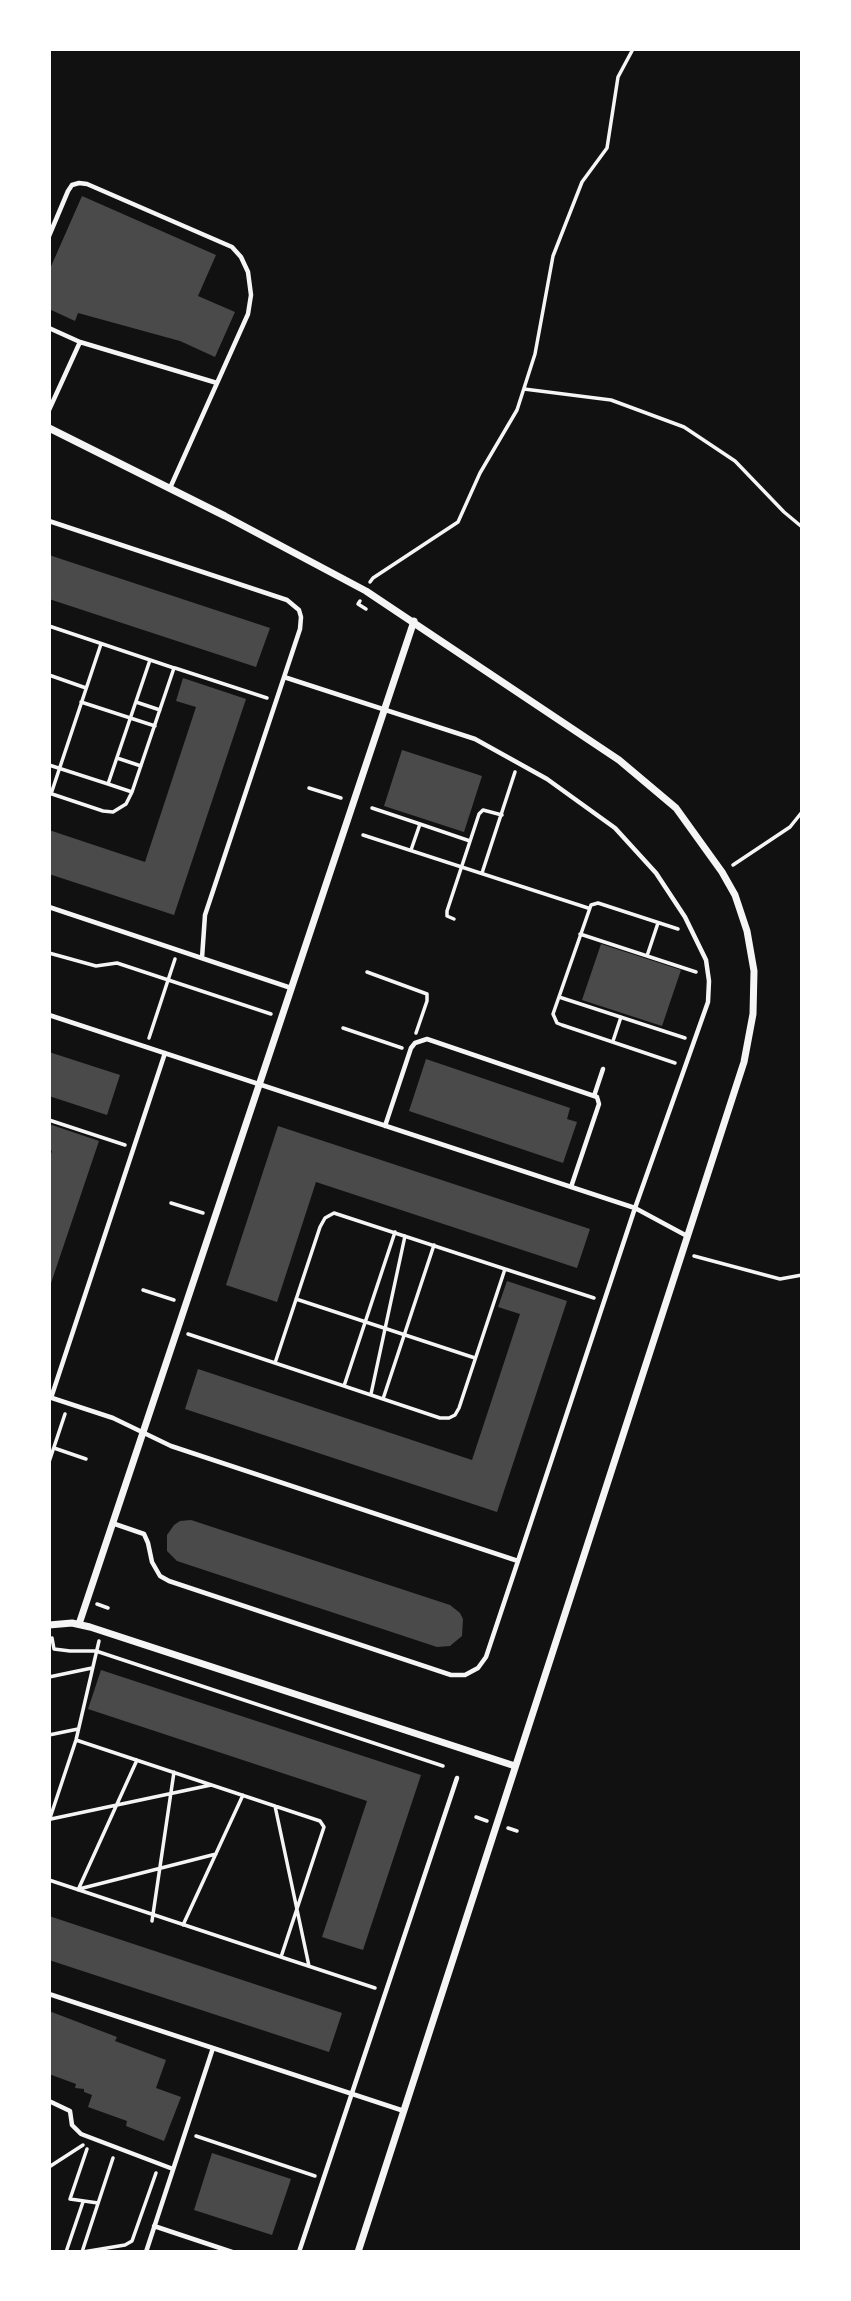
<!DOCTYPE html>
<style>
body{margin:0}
#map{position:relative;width:851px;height:2301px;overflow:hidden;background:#111;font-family:"Nunito Sans",sans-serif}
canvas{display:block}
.frame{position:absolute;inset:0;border:51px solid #fff;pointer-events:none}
</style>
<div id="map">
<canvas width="851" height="2301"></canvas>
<div class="frame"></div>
</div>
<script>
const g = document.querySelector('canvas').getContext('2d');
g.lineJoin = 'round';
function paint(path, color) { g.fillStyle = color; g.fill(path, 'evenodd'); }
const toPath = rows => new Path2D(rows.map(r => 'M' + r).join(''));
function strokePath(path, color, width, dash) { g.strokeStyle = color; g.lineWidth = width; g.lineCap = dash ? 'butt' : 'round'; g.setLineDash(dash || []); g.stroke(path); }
paint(toPath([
 [82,196,216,255,198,296,235,312,215,357,180,341,78,313,75,321,49,309,49,271],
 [49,555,270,628,256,667,49,599],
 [183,678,246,699,174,915,49,874,49,830,145,862,196,707,176,701],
 [402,750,482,776,464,832,384,806],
 [601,944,681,970,662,1026,582,1000],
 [49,1052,120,1075,107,1115,49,1096],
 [426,1059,570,1108,567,1119,577,1122,563,1163,409,1111],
 [49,1124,99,1141,49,1289,49,1160,52,1151,49,1150],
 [278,1126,590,1229,577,1268,316,1182,277,1302,226,1285],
 [507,1281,567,1301,497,1512,185,1409,198,1369,472,1460,520,1314,498,1307],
 [191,1520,450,1605,460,1613,463,1619,462,1636,450,1646,437,1647,177,1561,167,1551,167,1535,174,1525,180,1521],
 [101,1670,421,1775,363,1950,322,1937,367,1801,88,1709],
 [49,1916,342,2013,329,2052,49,1960],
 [49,2011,117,2037,115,2041,166,2060,156,2088,181,2097,164,2141,126,2126,127,2121,88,2107,92,2095,84,2092,84,2089,75,2088,76,2084,49,2074],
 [212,2153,291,2179,272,2235,194,2210]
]), '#4a4a4a');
strokePath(toPath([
 [524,389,611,400,684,427,735,461,784,512,802,527],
 [370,582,373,578,458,522,480,473,517,410,535,354,553,256,582,182,607,148,618,77,633,49],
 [360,601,358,604,366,609],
 [49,626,174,668,132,792,126,804,113,812,103,811,49,793],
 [175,668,267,698],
 [49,675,86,688],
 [81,702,155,726],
 [136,702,160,710],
 [117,758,141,766],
 [49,765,108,784,150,660],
 [108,784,132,792],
 [309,788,341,798],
 [51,794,101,644],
 [372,808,420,824,411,850],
 [420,824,470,841],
 [363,835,588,908],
 [733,865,790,827,802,812],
 [482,873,515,772],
 [454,919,447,916,447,911,479,814,483,810,502,815],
 [580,934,696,972],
 [49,953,96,966,117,963,271,1014],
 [647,956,658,923],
 [367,972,427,994,427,1001,416,1033],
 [559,997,685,1038],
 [343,1028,402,1048],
 [149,1038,175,959],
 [613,1041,621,1017],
 [675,1063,562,1025,557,1023,553,1014,591,905,598,903,678,929],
 [49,1120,125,1145],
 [171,1203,203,1213],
 [694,1256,780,1279,802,1275],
 [143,1290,174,1300],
 [296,1299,475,1358],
 [188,1334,275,1363,320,1227,325,1218,334,1213,505,1269],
 [275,1363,440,1418,449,1418,455,1415,459,1408,505,1269,594,1298],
 [344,1386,395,1232],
 [371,1394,405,1236],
 [383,1399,434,1245],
 [54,1448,86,1459],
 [49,1462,65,1414],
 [97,1604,108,1608],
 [52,1638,54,1649,70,1651,96,1651,443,1766],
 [49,1677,92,1668],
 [49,1735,78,1729],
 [275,1806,309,1966],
 [476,1817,487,1821],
 [51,1819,211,1785],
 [49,1821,76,1740,99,1641],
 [508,1828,517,1831],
 [49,1880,281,1957,324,1827,320,1821,76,1740],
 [79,1889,216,1854],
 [78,1890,137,1760],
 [152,1921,174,1772],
 [183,1925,243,1795],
 [281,1957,375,1988],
 [196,2136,315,2176],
 [87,2149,70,2199,98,2203],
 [49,2167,83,2145],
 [66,2252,83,2202],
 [82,2252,113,2158],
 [83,2252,125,2245,132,2241,156,2173]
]), '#f5f5f5', 3.5);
strokePath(toPath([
 [49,236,68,191,72,185,79,183,87,184,232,247,241,257,248,272,251,295,248,314,170,488],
 [49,328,80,342,49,410],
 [80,342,217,383],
 [49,521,287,600,299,610,301,617,300,629,205,915,202,958],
 [49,907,291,988],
 [49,1015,635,1208,687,1236],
 [594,1096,603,1069],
 [385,1126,411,1048,415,1043,427,1039,597,1097,599,1104,571,1187],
 [49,1397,113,1418,171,1446,518,1561,635,1208,708,1002,709,981,706,960,685,917,656,873,615,828,547,779,475,739,284,677],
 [51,1398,165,1053],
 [112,1523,144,1534,148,1543,152,1562,160,1576,169,1581,451,1675,465,1675,478,1668,486,1657,518,1561],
 [49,1994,404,2111],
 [49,2101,70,2111,72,2125,81,2134,173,2169],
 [154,2226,232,2252],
 [146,2252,213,2048],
 [299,2252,457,1778]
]), '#f5f5f5', 4.5);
strokePath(toPath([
 [49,428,225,516,366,591,619,760,676,808,722,872,735,895,747,931,754,971,753,1014,744,1062,358,2252],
 [79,1624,414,621],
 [49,1625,72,1623,90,1627,515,1766]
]), '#f5f5f5', 7);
</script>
